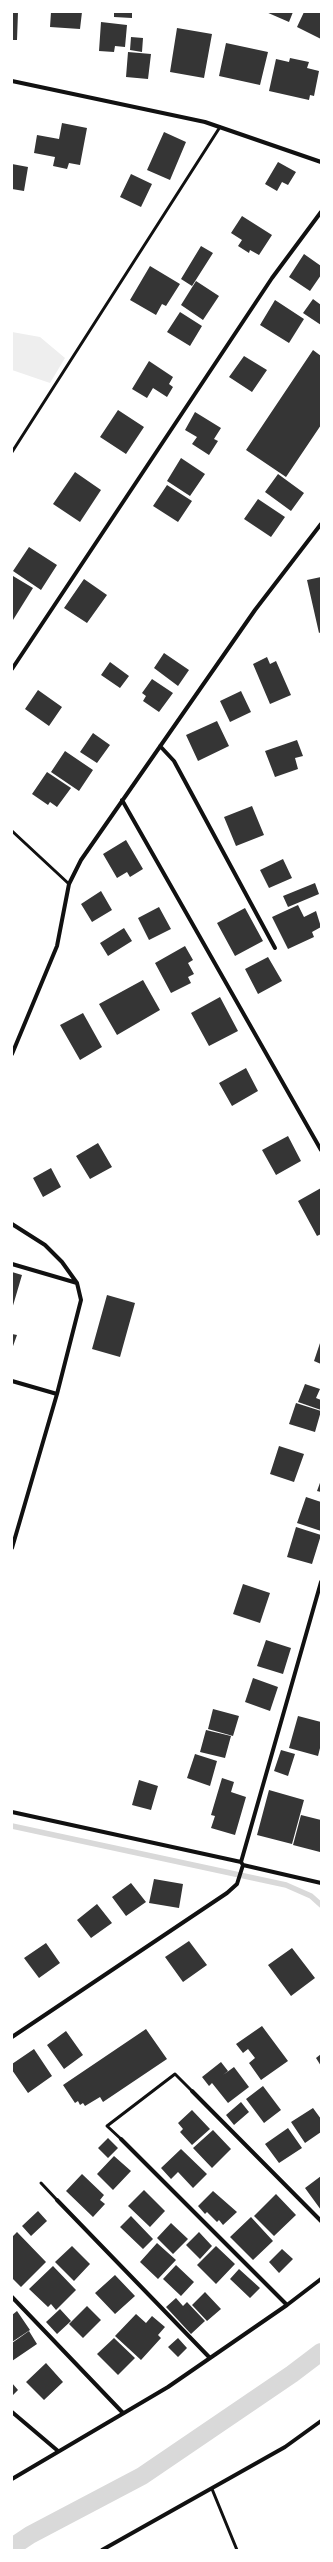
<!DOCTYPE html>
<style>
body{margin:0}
#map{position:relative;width:333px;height:2562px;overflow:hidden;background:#fff;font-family:"Times New Roman",serif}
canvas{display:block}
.frame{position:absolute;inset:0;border:13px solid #fff;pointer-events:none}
</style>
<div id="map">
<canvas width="333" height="2562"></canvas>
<div class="frame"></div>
</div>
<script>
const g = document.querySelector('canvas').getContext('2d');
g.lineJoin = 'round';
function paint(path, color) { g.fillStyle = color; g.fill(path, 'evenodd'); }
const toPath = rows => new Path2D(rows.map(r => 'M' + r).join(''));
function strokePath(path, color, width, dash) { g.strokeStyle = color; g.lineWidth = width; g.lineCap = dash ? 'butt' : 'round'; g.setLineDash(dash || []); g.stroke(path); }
paint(toPath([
 [12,332,40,337,65,358,50,383,12,370]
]), '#eee');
strokePath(toPath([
 [12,1826,286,1885,311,1896,321,1905]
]), '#d9d9d9', 5.5);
strokePath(toPath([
 [12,2547,30,2535,142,2476,292,2374,321,2352]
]), '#d9d9d9', 18);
paint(toPath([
 [12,12,18,12,17,40,12,40],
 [51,12,82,12,80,29,50,27],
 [114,12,132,12,132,18,114,17],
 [266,12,293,12,289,22],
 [304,12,321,12,321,39,297,27],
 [101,22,127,25,125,47,115,46,114,52,99,51],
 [177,28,212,34,204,78,170,72],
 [131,37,143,38,142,52,130,50],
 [226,43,268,52,260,85,219,76],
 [128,52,151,54,148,79,126,77],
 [290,58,309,62,307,68,319,71,314,96,310,95,309,100,269,91,276,59,289,62],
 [62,123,87,128,80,165,69,163,67,169,53,166,55,157,34,153,37,135,59,139],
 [164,132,186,142,170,180,147,170],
 [278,162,296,172,288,185,282,182,277,191,265,184],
 [12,164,28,167,24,191,12,189],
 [131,174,152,184,141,207,120,197],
 [242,216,272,235,259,255,250,250,249,253,238,246,242,240,231,233],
 [201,246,213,253,192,286,181,279],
 [304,254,321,266,321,275,310,291,289,277],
 [150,266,180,284,166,306,162,304,156,315,130,300],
 [196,281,219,296,203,320,181,305],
 [313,299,321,305,321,325,303,313],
 [275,300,304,319,289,343,260,325],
 [180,312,202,326,190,346,167,332],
 [313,350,321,356,321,425,286,477,246,450],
 [244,356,267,370,252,392,229,377],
 [149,361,173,377,169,384,173,387,167,397,153,388,147,398,132,389],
 [118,410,144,427,126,454,100,437],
 [195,412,221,428,214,439,218,441,209,455,192,444,197,437,185,430],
 [181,458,205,474,190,496,167,481],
 [75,472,101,490,80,522,53,504],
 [278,474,304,493,291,511,265,492],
 [167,485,192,501,178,522,153,506],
 [258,499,285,517,271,537,244,519],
 [29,547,57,565,41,590,13,571],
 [13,576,33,588,13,620,12,578],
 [321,577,321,632,319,633,307,580],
 [84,579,107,595,87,623,64,608],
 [164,653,189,670,178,686,154,668],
 [267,657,270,664,276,661,291,695,270,704,253,664],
 [110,662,129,676,120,688,101,675],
 [152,679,173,693,159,712,143,701,146,696,142,693],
 [38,690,62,707,49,726,25,709],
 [241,691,251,712,230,722,220,701],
 [217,721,229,746,198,761,186,735],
 [93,733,110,745,97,763,80,752],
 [297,740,303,756,295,758,298,769,275,777,265,751],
 [65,751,93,770,79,791,51,772],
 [47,772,71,788,57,807,50,802,48,805,32,794],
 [252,806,264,835,236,846,224,817],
 [126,840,143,869,130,877,127,872,117,878,103,854],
 [283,859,292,878,269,888,260,870],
 [315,883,319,894,288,907,283,896],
 [101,891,112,910,92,922,81,904],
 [298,905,304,917,316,911,321,927,312,932,314,937,288,949,272,917],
 [159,907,171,929,149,940,138,918],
 [245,908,263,941,235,956,217,923],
 [124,928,132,941,108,956,100,943],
 [185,946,193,960,188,963,194,974,188,977,191,983,171,993,155,963],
 [268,957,282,981,258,994,245,969],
 [143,980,160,1010,117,1035,99,1004],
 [220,997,238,1031,209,1046,191,1013],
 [83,1013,102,1047,80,1060,60,1025],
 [246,1068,258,1091,232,1106,219,1083],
 [288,1136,301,1161,276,1175,262,1150],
 [98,1143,112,1167,90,1179,76,1156],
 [51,1168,61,1187,43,1197,33,1178],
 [321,1188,321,1234,317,1236,298,1201],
 [12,1272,22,1275,12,1309],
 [107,1295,135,1303,120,1357,92,1349],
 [12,1334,17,1335,12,1349],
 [321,1340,321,1364,314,1361],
 [305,1384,320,1389,316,1398,321,1400,321,1410,298,1402],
 [296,1403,321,1411,315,1432,289,1424],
 [279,1446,304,1454,294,1482,270,1474],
 [321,1480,321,1492,317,1491],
 [306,1497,321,1502,321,1531,297,1523],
 [296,1527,321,1535,312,1564,287,1557],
 [243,1584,270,1593,260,1623,233,1614],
 [266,1640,291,1648,283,1674,257,1666],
 [253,1678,278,1687,270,1711,245,1702],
 [213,1709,239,1716,233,1736,208,1729],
 [298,1716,321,1722,321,1744,318,1756,289,1748],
 [206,1730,231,1736,225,1758,200,1752],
 [281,1750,295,1754,288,1776,274,1771],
 [195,1754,217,1761,210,1786,187,1778],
 [222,1778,234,1782,231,1792,246,1797,235,1835,211,1828,215,1816,211,1815],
 [139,1780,158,1786,151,1810,132,1805],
 [269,1790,304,1800,292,1844,257,1835],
 [301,1815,321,1820,320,1852,293,1845],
 [154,1879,183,1884,179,1908,149,1903],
 [131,1883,146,1902,126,1916,112,1897],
 [97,1904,112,1923,91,1938,77,1920],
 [189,1941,207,1965,183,1982,165,1957],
 [46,1943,60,1963,39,1978,24,1958],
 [292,1948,315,1978,291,1996,268,1965],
 [262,2026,288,2061,261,2080,249,2063,255,2058,248,2049,243,2053,236,2044],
 [146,2029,167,2059,103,2102,100,2097,85,2106,83,2103,80,2105,78,2101,75,2103,63,2085],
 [66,2031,83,2055,64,2069,47,2045],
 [34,2049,52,2076,28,2093,12,2070,12,2064],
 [321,2054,321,2066,316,2058],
 [221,2062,228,2071,223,2075,234,2067,249,2087,228,2103,212,2083,209,2086,202,2077],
 [263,2086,281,2110,264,2123,246,2099],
 [241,2102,249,2112,234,2125,226,2115],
 [313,2108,321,2119,321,2132,305,2143,291,2122],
 [192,2110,210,2129,192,2145,180,2132,183,2129,178,2123],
 [288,2128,302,2148,279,2163,265,2144],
 [213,2130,231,2149,212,2168,193,2148],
 [108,2138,118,2148,108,2158,98,2148],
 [181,2149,207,2174,193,2188,178,2172,171,2179,161,2168],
 [114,2156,131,2171,113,2190,97,2174],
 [82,2174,104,2195,100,2200,105,2204,93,2217,66,2191],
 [321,2176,321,2210,305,2188],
 [144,2190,165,2211,150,2227,128,2206],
 [213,2191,237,2212,223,2225,219,2220,217,2222,207,2212,205,2214,198,2206],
 [276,2194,296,2215,274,2236,254,2216],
 [38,2211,47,2221,31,2236,22,2226],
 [131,2216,153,2239,143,2249,120,2227],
 [251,2217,273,2241,253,2260,230,2237],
 [171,2223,188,2239,173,2254,157,2238],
 [17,2232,46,2262,21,2287,12,2278,12,2237],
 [199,2232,212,2246,200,2259,186,2245],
 [157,2243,176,2260,158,2279,140,2262],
 [72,2246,90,2264,74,2281,55,2262],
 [216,2246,235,2264,216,2284,197,2265],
 [282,2249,293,2259,279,2273,269,2262],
 [176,2265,194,2282,181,2296,163,2279],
 [53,2266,76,2290,56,2310,51,2304,48,2307,29,2289],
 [239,2269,260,2288,250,2298,230,2279],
 [115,2275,135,2296,115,2314,95,2293],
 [205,2292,221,2309,207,2321,192,2305],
 [176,2298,183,2306,187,2302,205,2321,191,2334,166,2307],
 [87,2306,101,2320,83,2338,69,2324],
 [60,2309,71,2321,57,2334,46,2322],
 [17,2311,30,2330,12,2342,12,2315],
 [136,2314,146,2323,152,2316,165,2327,158,2335,161,2338,141,2360,115,2336],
 [29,2331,37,2344,12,2361,12,2343],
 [114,2338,135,2358,118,2375,97,2354],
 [178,2338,187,2348,178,2357,168,2347],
 [46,2363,63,2382,44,2400,26,2382],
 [12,2383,18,2390,12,2396]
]), '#353535');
strokePath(toPath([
 [12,452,220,127],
 [12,831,69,884],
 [121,2139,107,2126,175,2074,192,2091],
 [41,2183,57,2200],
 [212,2489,237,2550]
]), '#111', 3);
strokePath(toPath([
 [12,81,205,122,321,162],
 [12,669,272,278,321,212],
 [160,746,174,761,275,948],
 [122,800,321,1150],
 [12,1054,57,946,69,884,81,860,255,610,321,524],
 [12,1224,45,1245,62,1262,77,1283,81,1300,57,1394,12,1548],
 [12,1264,77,1283],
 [12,1381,57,1394],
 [12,1812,241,1862,243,1865,321,1883],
 [241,1862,321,1582],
 [12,2037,227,1893,237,1884,243,1865],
 [192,2091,321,2221],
 [121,2139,287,2305],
 [57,2200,210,2358],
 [12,2297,123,2413],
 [12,2412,58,2451],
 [12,2479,168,2387,287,2305,321,2279],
 [102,2550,285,2447,321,2421]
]), '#111', 4);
</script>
